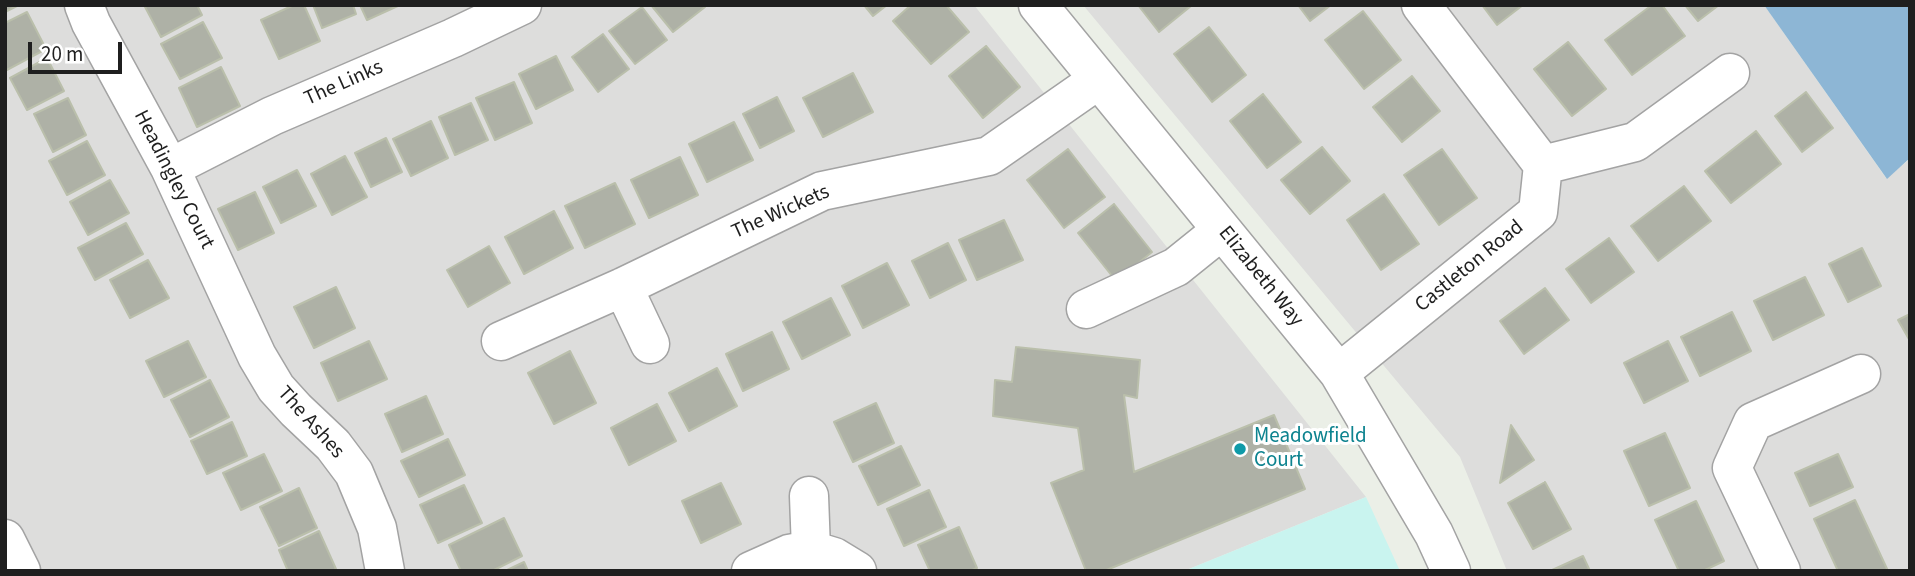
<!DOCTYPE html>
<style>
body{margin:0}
#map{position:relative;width:1915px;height:576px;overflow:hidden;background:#ebefe7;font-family:"Source Sans 3",sans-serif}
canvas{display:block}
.frame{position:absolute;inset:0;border:7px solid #1f1f1f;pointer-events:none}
.scale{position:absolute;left:28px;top:42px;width:94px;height:32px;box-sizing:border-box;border:4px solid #1f1f1f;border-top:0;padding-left:9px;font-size:21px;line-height:24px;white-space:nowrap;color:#1f1f1f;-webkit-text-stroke:5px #fff;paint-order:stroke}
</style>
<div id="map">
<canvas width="1915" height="576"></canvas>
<div class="frame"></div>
<div class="scale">20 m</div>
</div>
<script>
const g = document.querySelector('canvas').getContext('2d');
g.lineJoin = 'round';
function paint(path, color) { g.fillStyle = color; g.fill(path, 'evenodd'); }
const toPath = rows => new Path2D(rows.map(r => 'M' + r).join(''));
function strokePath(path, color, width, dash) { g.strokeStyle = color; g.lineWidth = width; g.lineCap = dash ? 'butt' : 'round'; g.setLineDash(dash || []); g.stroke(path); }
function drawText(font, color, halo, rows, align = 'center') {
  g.font = font + ' "Source Sans 3",sans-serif'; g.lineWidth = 6; g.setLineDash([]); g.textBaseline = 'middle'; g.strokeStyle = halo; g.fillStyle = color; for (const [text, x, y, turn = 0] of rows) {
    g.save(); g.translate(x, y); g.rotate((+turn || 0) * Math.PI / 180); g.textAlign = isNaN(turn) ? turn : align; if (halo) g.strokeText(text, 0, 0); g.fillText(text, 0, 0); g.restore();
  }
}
paint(toPath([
 [5,5,974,5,1366,497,1184,571,5,571],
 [1083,5,1764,5,1886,178,1910,159,1910,571,1507,571,1460,457]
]), '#dddddc');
paint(toPath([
 [1366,497,1400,571,1184,571]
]), '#c9f4ef');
paint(toPath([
 [1764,5,1910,5,1910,158,1887,179]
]), '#8db6d5');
const building = toPath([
 [5,5,19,5,5,12,5,5],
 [144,5,197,5,202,15,161,37,144,5],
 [294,5,304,5,320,41,279,59,261,20,294,5],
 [313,5,353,5,356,14,322,28,313,5],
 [360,5,400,5,367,20,360,5],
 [651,5,704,5,705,7,673,32,651,5],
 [864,5,887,5,873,16,864,5],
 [911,5,946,5,969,32,931,64,893,21,911,5],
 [1138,5,1190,5,1191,6,1159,32,1138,5],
 [1298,5,1331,5,1310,21,1298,5],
 [1482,5,1523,5,1497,25,1482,5],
 [1652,5,1662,5,1685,36,1632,75,1605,40,1652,5],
 [1685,5,1719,5,1698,21,1685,5],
 [642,7,667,40,635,64,609,31,642,7],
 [1363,11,1401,60,1364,89,1325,40,1363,11],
 [27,12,46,49,5,71,5,23,27,12],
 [203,22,222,58,180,79,161,44,203,22],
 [1209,27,1246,75,1212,102,1174,54,1209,27],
 [603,34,629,69,598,92,572,57,603,34],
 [1568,42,1606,89,1572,116,1534,69,1568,42],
 [986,46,1020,87,983,118,949,76,986,46],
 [556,56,573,90,536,109,519,74,556,56],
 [47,58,64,91,27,110,10,78,47,58],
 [221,67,240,106,197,127,179,88,221,67],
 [853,73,873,112,823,137,803,98,853,73],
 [1412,76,1440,111,1402,142,1373,107,1412,76],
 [514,82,532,123,495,140,476,98,514,82],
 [1806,92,1833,128,1802,152,1775,116,1806,92],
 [1263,94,1301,142,1267,168,1230,121,1263,94],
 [777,97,794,131,760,148,743,114,777,97],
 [68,98,86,135,53,152,34,114,68,98],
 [471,103,488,140,455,155,439,117,471,103],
 [431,121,448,158,411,176,393,139,431,121],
 [734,122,753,160,707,182,689,144,734,122],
 [1756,131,1781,164,1731,203,1705,171,1756,131],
 [386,138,402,172,371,187,355,153,386,138],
 [87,141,105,175,67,195,49,161,87,141],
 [1322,147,1350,181,1310,214,1281,180,1322,147],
 [1068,149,1105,197,1064,228,1027,180,1068,149],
 [1442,149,1477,198,1439,225,1404,175,1442,149],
 [345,156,367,197,332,215,311,174,345,156],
 [680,157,698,195,649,218,631,180,680,157],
 [297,170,316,206,281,223,263,187,297,170],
 [110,180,129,213,88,235,70,202,110,180],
 [615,183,635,224,585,248,565,206,615,183],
 [1684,186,1711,221,1658,261,1631,226,1684,186],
 [255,192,274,233,238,250,218,209,255,192],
 [1384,194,1419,244,1381,270,1347,220,1384,194],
 [1114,204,1152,252,1116,281,1078,233,1114,204],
 [554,211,573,248,524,274,505,237,554,211],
 [1004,220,1023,260,977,280,959,240,1004,220],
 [126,223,143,254,95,280,78,248,126,223],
 [1609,238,1634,272,1591,303,1566,269,1609,238],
 [948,243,966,280,930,298,912,261,948,243],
 [489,246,510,283,468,307,447,270,489,246],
 [1862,248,1881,286,1848,302,1829,264,1862,248],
 [148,260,169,298,130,318,110,280,148,260],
 [887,263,909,305,863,328,842,286,887,263],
 [1805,277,1824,315,1773,340,1754,301,1805,277],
 [336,287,355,328,314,348,294,307,336,287],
 [1545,288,1569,320,1524,354,1500,321,1545,288],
 [831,298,850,335,802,359,783,322,831,298],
 [1732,312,1751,351,1700,376,1681,337,1732,312],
 [1910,314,1910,341,1898,320,1910,314],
 [772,332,789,369,743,391,726,354,772,332],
 [188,341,206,377,164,397,146,361,188,341],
 [369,341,387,379,338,401,321,363,369,341],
 [1668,341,1688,381,1644,403,1624,363,1668,341],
 [1016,347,1140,360,1137,398,1124,395,1134,472,1274,415,1305,489,1104,571,1086,571,1051,483,1084,470,1078,428,993,416,995,380,1012,382,1016,347],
 [570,351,596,403,554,424,528,373,570,351],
 [717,368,737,406,689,431,669,393,717,368],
 [210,380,229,417,190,437,171,400,210,380],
 [426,396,443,434,402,452,385,414,426,396],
 [876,403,894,443,853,462,834,422,876,403],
 [657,404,676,441,629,465,611,428,657,404],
 [232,422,247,456,207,474,191,441,232,422],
 [1511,425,1534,460,1500,483,1511,425],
 [1665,433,1690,488,1649,506,1624,451,1665,433],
 [448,439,465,475,419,497,401,461,448,439],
 [901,446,920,485,878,505,859,466,901,446],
 [264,454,282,491,241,510,223,473,264,454],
 [1838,454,1853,487,1810,506,1795,473,1838,454],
 [1545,482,1571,529,1533,549,1508,503,1545,482],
 [721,483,741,524,701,543,682,501,721,483],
 [464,485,482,523,438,543,420,505,464,485],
 [299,488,317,528,279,546,260,507,299,488],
 [929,490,946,527,904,546,887,509,929,490],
 [1855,500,1888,571,1838,571,1814,519,1855,500],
 [1696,501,1724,561,1703,571,1679,571,1655,520,1696,501],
 [504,518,522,556,492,571,461,571,449,545,504,518],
 [959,527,977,568,970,571,930,571,918,545,959,527],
 [319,531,336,569,332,571,288,571,279,550,319,531],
 [1583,556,1590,571,1550,571,1583,556],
 [524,562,528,571,505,571,524,562]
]);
paint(building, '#aeb1a6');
strokePath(building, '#babfab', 2);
const minor = toPath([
 [84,5,91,23,170,168,257,356,276,388,296,410,333,445,354,473,377,528,385,571],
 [1038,5,1339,373,1434,534,1451,571],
 [1543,165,1635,142,1730,73],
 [170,168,272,116,453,38,522,5],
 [623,287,650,344],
 [1086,309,1176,267,1222,230],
 [501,341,623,287,822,191,989,156,1098,80],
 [1339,373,1538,212,1543,165,1421,5],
 [809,496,811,550],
 [5,539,21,571],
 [751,571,789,554,811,550,834,557,857,571],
 [1781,571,1732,468,1753,422,1861,374]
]);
strokePath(minor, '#a3a3a3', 41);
strokePath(minor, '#fff', 38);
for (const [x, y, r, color] of [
 [1240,449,7,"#0f9aa8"]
]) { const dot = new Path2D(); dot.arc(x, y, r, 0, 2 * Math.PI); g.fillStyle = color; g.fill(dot); strokePath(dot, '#fff', 2.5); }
drawText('21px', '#1f1f1f', '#fff', [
 ["The Links",344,84,-24],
 ["Headingley Court",173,180,63],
 ["The Wickets",781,213,-24],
 ["Castleton Road",1470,267,-39],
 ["Elizabeth Way",1260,277,51],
 ["The Ashes",310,423,48]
]);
drawText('21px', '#0d838f', '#fff', [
 ["Meadowfield",1254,437],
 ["Court",1254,461]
], 'left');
</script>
